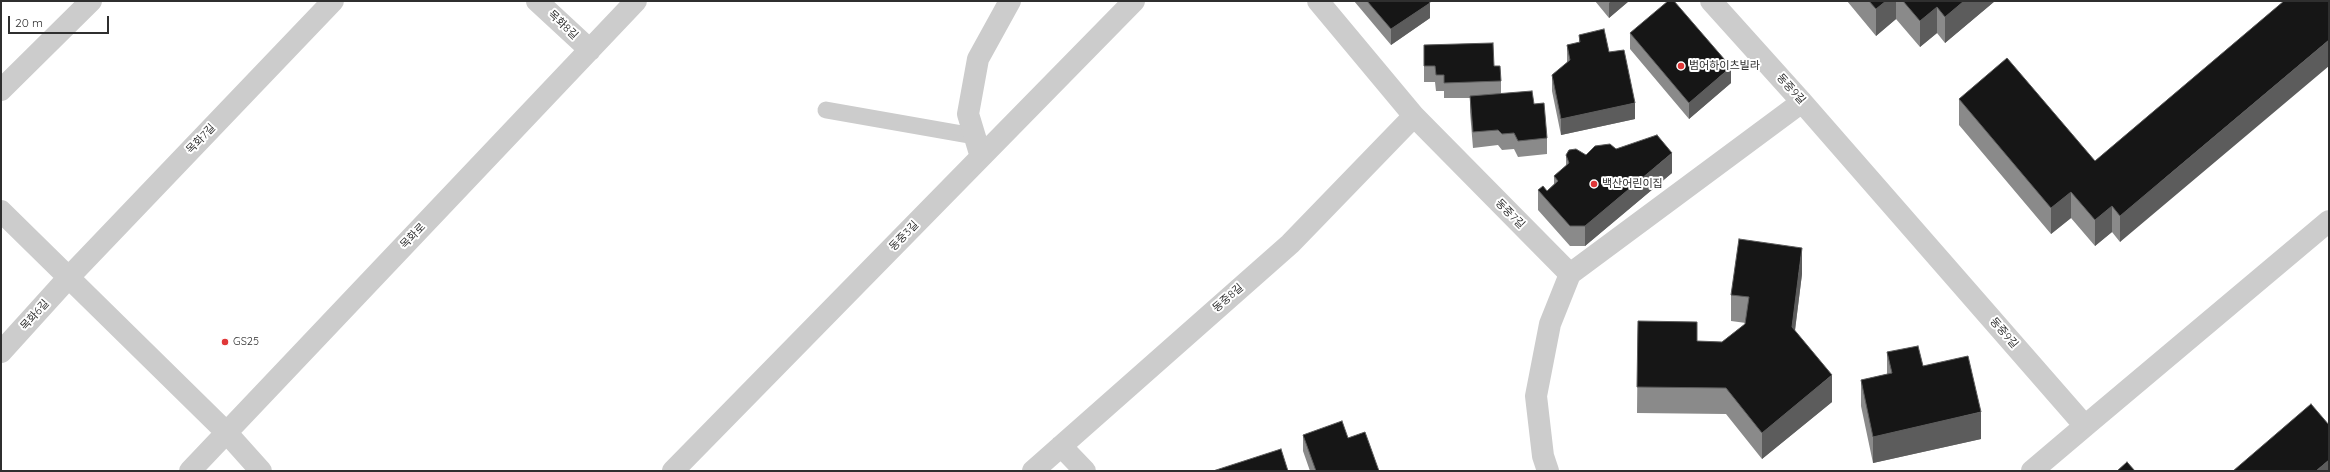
<!DOCTYPE html>
<meta charset="utf-8">
<style>
body{margin:0}
#map{position:relative;width:2330px;height:472px;overflow:hidden;background:#fff;font-family:Quicksand,sans-serif}
canvas{display:block}
.frame{position:absolute;inset:0;border:2px solid #2f2f2f;pointer-events:none}
.scale{position:absolute;left:8px;top:16px;width:101px;height:18px;box-sizing:border-box;border:2px solid #2f2f2f;border-top:0;padding-left:5px;font-size:12px;line-height:14px;white-space:nowrap;color:#2f2f2f;-webkit-text-stroke:3px #fff;paint-order:stroke}
</style>
<div id="map">
<canvas width="2330" height="472"></canvas>
<div class="frame"></div>
<div class="scale">20 m</div>
</div>
<script>
const g = document.querySelector('canvas').getContext('2d');
g.lineJoin = 'round';
const toPath = rows => new Path2D(rows.map(r => 'M' + r).join(''));
function strokePath(path, color, width, dash) { g.strokeStyle = color; g.lineWidth = width; g.lineCap = dash ? 'butt' : 'round'; g.setLineDash(dash || []); g.stroke(path); }
function paint(path, color) { g.fillStyle = color; g.fill(path, 'evenodd'); }
function drawText(font, color, halo, rows, align = 'center') {
  g.font = font + ' Quicksand,"Noto Sans KR",sans-serif'; g.lineWidth = 4; g.setLineDash([]); g.textBaseline = 'middle'; g.strokeStyle = halo; g.fillStyle = color; for (const [text, x, y, turn = 0] of rows) {
    g.save(); g.translate(x, y); g.rotate((+turn || 0) * Math.PI / 180); g.textAlign = isNaN(turn) ? turn : align; if (halo) g.strokeText(text, 0, 0); g.fillText(text, 0, 0); g.restore();
  }
}
strokePath(toPath([
 [826,110,974,136]
]), '#ccc', 17);
strokePath(toPath([
 [537,1,590,50],
 [1318,1,1414,116,1570,274],
 [1711,1,1802,102,2085,426,2329,221],
 [1,90,91,1],
 [981,157,968,114,978,59,1010,1],
 [1,211,226,432,261,471],
 [1570,274,1802,102],
 [1,352,69,277,333,1],
 [1061,446,1085,471],
 [190,471,636,1],
 [673,471,1134,1],
 [1033,471,1290,244,1414,116],
 [1548,471,1543,456,1536,396,1550,324,1570,274],
 [2032,471,2085,426]
]), '#ccc', 22);
paint(toPath([
 [1354,1,1429,1,1430,18,1391,45],
 [1595,1,1629,1,1609,18],
 [1847,1,1995,1,1945,43,1937,33,1920,47,1896,19,1876,36],
 [2284,1,2120,242,2112,232,2095,246,2071,218,2051,234,1959,125,1959,99,2095,161],
 [1630,33,1731,83,1689,119,1630,49],
 [1579,35,1609,52,1635,119,1561,135,1552,91,1552,75,1567,63,1567,45,1579,43],
 [1424,45,1494,66,1501,81,1501,93,1534,104,1547,138,1547,154,1518,157,1514,149,1502,150,1498,145,1473,148,1470,112,1470,98,1444,98,1444,91,1436,91,1435,82,1424,82],
 [1616,149,1672,173,1585,246,1570,246,1538,210,1538,190,1547,191,1554,184,1554,176,1566,166,1566,155,1586,155],
 [1802,274,1795,331,1832,402,1762,459,1726,414,1637,413,1638,321,1697,341,1722,342,1745,324,1746,323,1731,321,1731,295],
 [1887,352,1923,366,1981,439,1873,463,1861,406,1861,380,1887,374],
 [1303,435,1348,438,1379,471,1310,471,1303,451]
]), '#8a8a8a');
paint(toPath([
 [1611,1,1629,1,1609,18,1609,3],
 [1886,1,1896,1,1896,19,1876,36,1876,9],
 [1964,1,1995,1,1945,43,1945,17],
 [1430,3,1430,18,1391,45,1391,29],
 [1937,7,1937,33,1920,47,1920,21],
 [2329,40,2329,66,2120,242,2120,216],
 [1731,67,1731,83,1689,119,1689,103],
 [1635,103,1635,119,1561,135,1561,119],
 [1672,153,1672,173,1585,246,1585,226],
 [2071,192,2071,218,2051,234,2051,208],
 [2112,206,2112,232,2095,246,2095,220],
 [1802,248,1802,274,1792,353,1792,327],
 [1832,375,1832,402,1762,459,1762,433],
 [1981,412,1981,439,1873,463,1873,437],
 [2329,460,2329,471,2316,471]
]), '#5c5c5c');
const building = toPath([
 [1367,1,1429,1,1430,3,1391,29,1367,1],
 [1668,1,1674,1,1731,67,1689,103,1630,33,1668,1],
 [1869,1,1886,1,1876,9,1869,1],
 [1903,1,1964,1,1945,17,1937,7,1920,21,1903,1],
 [2284,1,2329,1,2329,40,2120,216,2112,206,2095,220,2071,192,2051,208,1959,99,2007,58,2095,161,2284,1],
 [1604,29,1609,52,1624,50,1635,103,1561,119,1552,75,1570,60,1567,45,1580,42,1579,35,1604,29],
 [1493,43,1494,66,1500,66,1501,81,1444,83,1444,75,1436,75,1435,66,1424,66,1424,45,1493,43],
 [1532,91,1534,104,1544,103,1547,138,1518,141,1514,133,1502,134,1498,130,1473,132,1470,96,1532,91],
 [1657,135,1672,153,1585,226,1570,226,1538,190,1543,186,1547,191,1558,181,1554,176,1569,163,1566,155,1569,150,1576,149,1586,155,1595,146,1610,144,1616,149,1657,135],
 [1739,239,1802,248,1792,327,1832,375,1762,433,1726,388,1637,387,1638,321,1697,322,1697,341,1722,342,1745,324,1749,297,1731,295,1739,239],
 [1918,346,1923,366,1968,356,1981,412,1873,437,1861,380,1892,373,1887,352,1918,346],
 [2311,404,2329,425,2329,460,2316,471,2233,471,2311,404],
 [1342,421,1348,438,1365,432,1379,471,1316,471,1303,435,1342,421],
 [1281,449,1288,471,1213,471,1281,449],
 [2127,462,2135,471,2117,471,2127,462]
]);
paint(building, '#161616');
strokePath(building, '#5c5c5c', 1);
for (const [x, y, r, color] of [
 [1681,66,4,"#e03738"],
 [1594,184,4,"#e03738"],
 [225,342,4,"#e03738"]
]) { const dot = new Path2D(); dot.arc(x, y, r, 0, 2 * Math.PI); g.fillStyle = color; g.fill(dot); strokePath(dot, '#fff', 1.5); }
drawText('11px', '#2f2f2f', '#fff', [
 ["목화8길",563,25,43],
 ["동중9길",1791,89,48],
 ["목화7길",201,139,-46],
 ["동중7길",1510,214,45],
 ["목화로",413,236,-46],
 ["동중3길",904,236,-46],
 ["동중8길",1228,298,-41],
 ["목화6길",35,315,-48],
 ["동중9길",2004,333,49]
]);
drawText('11px', '#2f2f2f', '#fff', [
 ["범어하이츠빌라",1689,66],
 ["백산어린이집",1602,184],
 ["GS25",233,342]
], 'left');
</script>
